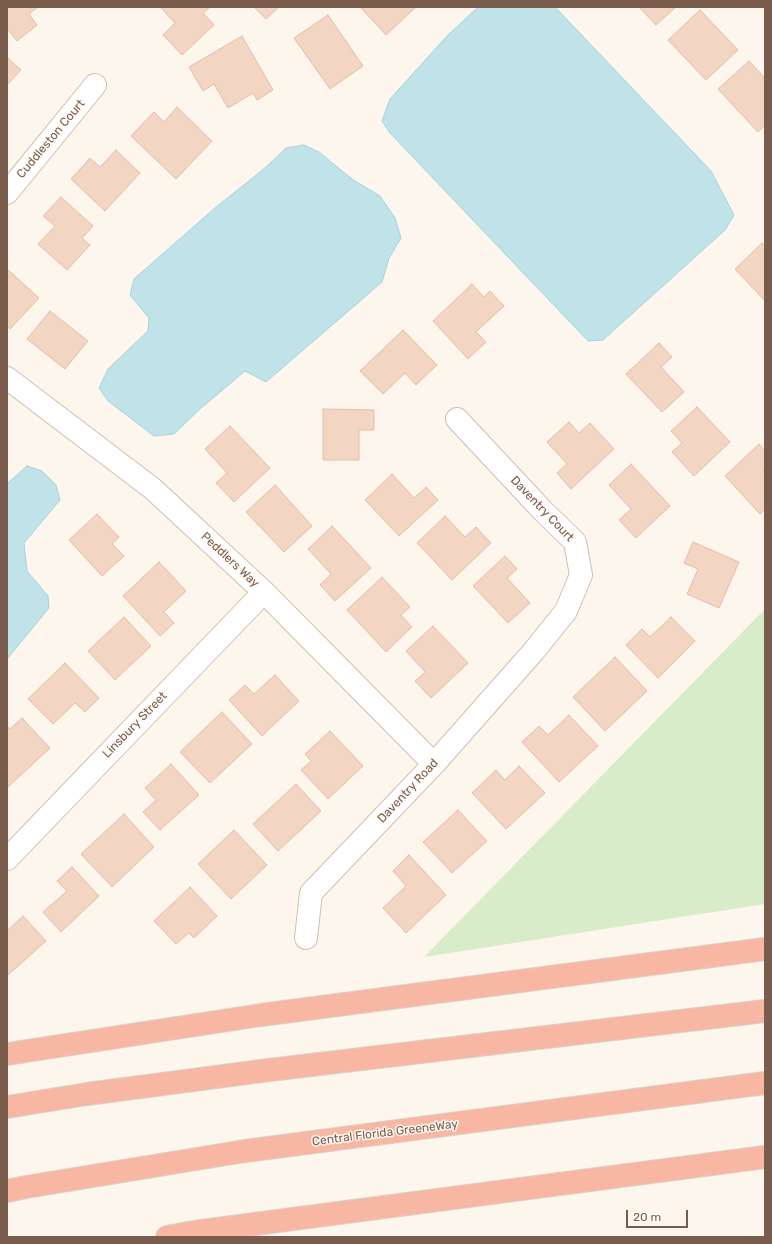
<!DOCTYPE html>
<style>
body{margin:0}
#map{position:relative;width:772px;height:1244px;overflow:hidden;background:#fdf6ec;font-family:Rubik,sans-serif}
canvas{display:block}
.frame{position:absolute;inset:0;border:8px solid #7a5c4d;pointer-events:none}
.scale{position:absolute;left:626px;top:1210px;width:62px;height:18px;box-sizing:border-box;border:2px solid #7a5c4d;border-top:0;padding-left:5px;font-size:12px;line-height:14px;white-space:nowrap;color:#7a5c4d;-webkit-text-stroke:3px #fffaf3;paint-order:stroke}
</style>
<div id="map">
<canvas width="772" height="1244"></canvas>
<div class="frame"></div>
<div class="scale">20 m</div>
</div>
<script>
const g = document.querySelector('canvas').getContext('2d');
g.lineJoin = 'round';
function paint(path, color) { g.fillStyle = color; g.fill(path, 'evenodd'); }
const toPath = rows => new Path2D(rows.map(r => 'M' + r).join(''));
function strokePath(path, color, width, dash) { g.strokeStyle = color; g.lineWidth = width; g.lineCap = dash ? 'butt' : 'round'; g.setLineDash(dash || []); g.stroke(path); }
function drawText(font, color, halo, rows, align = 'center') {
  g.font = font + ' Rubik,sans-serif'; g.lineWidth = 3; g.setLineDash([]); g.textBaseline = 'middle'; g.strokeStyle = halo; g.fillStyle = color; for (const [text, x, y, turn = 0] of rows) {
    g.save(); g.translate(x, y); g.rotate((+turn || 0) * Math.PI / 180); g.textAlign = isNaN(turn) ? turn : align; if (halo) g.strokeText(text, 0, 0); g.fillText(text, 0, 0); g.restore();
  }
}
paint(toPath([
 [765,609,765,904,424,957]
]), '#d8ecc9');
const water = toPath([
 [478,7,555,7,711,171,734,215,725,230,603,340,588,341,390,133,382,121,390,99,447,36,478,7],
 [304,145,319,152,352,179,380,196,395,218,401,238,389,258,382,282,266,382,245,371,200,409,174,434,154,436,108,401,99,388,108,369,148,331,149,318,130,295,134,279,215,208,265,168,286,148,304,145],
 [27,466,42,471,56,485,60,500,24,543,27,571,48,596,49,608,7,659,7,484,27,466]
]);
paint(water, '#bfe3e8');
strokePath(water, '#a5d3da', 1);
const building = toPath([
 [7,7,38,7,29,14,37,25,17,41,7,28,7,7],
 [160,7,210,7,203,13,214,25,182,55,163,35,175,23,160,7],
 [254,7,279,7,266,19,254,7],
 [362,7,415,7,415,8,386,35,361,8,362,7],
 [639,7,676,7,656,25,639,7],
 [700,10,738,50,706,80,668,40,700,10],
 [328,15,363,66,330,89,294,38,328,15],
 [242,36,273,90,257,100,253,93,228,108,214,84,203,91,189,67,242,36],
 [7,57,21,70,7,85,7,57],
 [749,61,765,78,765,125,758,132,718,89,749,61],
 [177,107,212,141,176,179,131,136,154,112,164,122,177,107],
 [116,150,140,173,105,211,71,179,90,158,100,167,116,150],
 [61,197,93,226,82,238,90,245,67,270,38,244,55,226,43,216,61,197],
 [762,243,765,246,765,301,735,269,762,243],
 [7,269,39,298,10,329,7,326,7,269],
 [472,284,484,297,490,291,504,306,476,332,486,342,468,359,433,321,472,284],
 [50,311,88,341,65,369,27,339,50,311],
 [403,330,437,365,416,385,405,373,383,394,360,371,403,330],
 [659,343,672,357,661,367,684,392,662,412,626,374,659,343],
 [697,407,730,442,694,476,672,452,682,443,671,431,697,407],
 [323,409,374,410,374,430,359,430,359,460,323,460,323,409],
 [569,422,579,433,590,423,614,449,571,489,557,473,567,464,547,442,569,422],
 [230,426,270,468,234,502,216,483,227,473,205,449,230,426],
 [759,444,765,451,765,469,763,470,765,472,765,509,760,514,725,476,759,444],
 [631,464,670,506,636,538,619,520,631,509,609,485,631,464],
 [392,474,414,498,426,487,438,500,399,536,365,500,392,474],
 [275,485,312,526,284,552,246,512,275,485],
 [97,514,119,537,112,544,124,556,102,576,69,540,97,514],
 [445,516,465,537,476,527,491,543,452,580,417,543,445,516],
 [332,526,371,568,335,601,320,585,331,574,308,549,332,526],
 [693,542,739,562,719,608,687,594,698,569,684,563,693,542],
 [505,556,517,569,507,578,530,603,508,623,473,586,505,556],
 [159,562,186,591,164,612,174,623,160,636,123,596,159,562],
 [382,577,410,607,401,615,412,627,386,652,347,610,382,577],
 [124,617,151,646,115,680,88,651,124,617],
 [671,617,695,641,658,678,626,645,642,629,650,637,671,617],
 [433,626,468,663,431,698,415,681,425,672,406,651,433,626],
 [615,657,647,691,605,731,573,697,615,657],
 [65,663,99,698,85,712,75,703,53,724,28,699,65,663],
 [275,675,299,701,262,736,229,700,245,685,254,694,275,675],
 [222,712,252,744,210,783,180,752,222,712],
 [569,715,598,746,559,782,522,742,539,726,548,735,569,715],
 [22,718,50,748,8,787,7,785,7,726,10,729,22,718],
 [330,731,363,766,328,799,301,770,311,761,305,754,330,731],
 [171,764,199,795,160,830,143,812,156,800,145,788,171,764],
 [519,766,545,793,506,829,472,793,496,770,505,780,519,766],
 [296,784,321,811,278,851,253,824,296,784],
 [458,810,487,841,452,873,423,842,458,810],
 [124,814,154,847,112,887,81,854,124,814],
 [234,830,267,865,231,899,198,864,234,830],
 [409,855,446,895,406,933,383,908,406,886,393,871,409,855],
 [72,867,99,896,61,932,43,912,67,891,57,881,72,867],
 [190,887,217,916,194,938,189,933,176,944,154,921,190,887],
 [23,916,46,941,7,976,7,931,23,916]
]);
paint(building, '#f3d5c3');
strokePath(building, '#e6bba3', 1);
const minor = toPath([
 [7,193,95,85],
 [7,378,153,489,264,592,434,764],
 [7,859,264,592],
 [306,938,311,893,434,764,533,652,566,611,581,575,575,542,543,511,457,419]
]);
const highway = toPath([
 [7,1054,261,1015,765,949],
 [7,1107,87,1094,269,1070,765,1011],
 [7,1191,26,1187,245,1151,765,1083],
 [167,1237,194,1232,765,1157]
]);
strokePath(minor, '#d1beb0', 24);
strokePath(highway, '#dad1cd', 24);
strokePath(minor, '#fff', 22);
strokePath(highway, '#f7b7a3', 22);
drawText('12px', '#7a5c4d', '#fffaf3', [
 ["Cuddleston Court",51,139,-50],
 ["Daventry Court",542,509,46],
 ["Peddlers Way",230,560,43],
 ["Linsbury Street",135,725,-46],
 ["Daventry Road",408,791,-47],
 ["Central Florida GreeneWay",385,1133,-7]
]);
</script>
